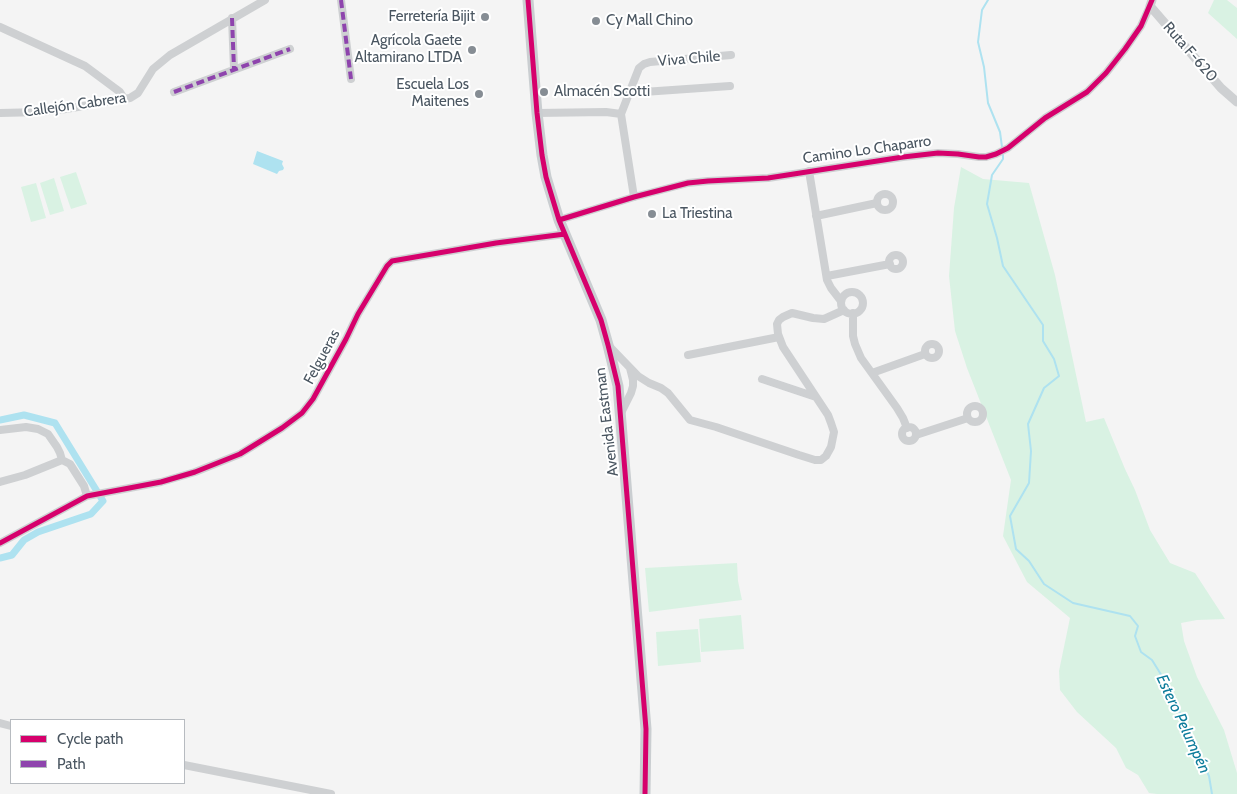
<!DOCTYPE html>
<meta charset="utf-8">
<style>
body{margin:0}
#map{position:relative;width:1237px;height:794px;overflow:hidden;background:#f4f4f4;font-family:Cabin,sans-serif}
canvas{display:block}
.legend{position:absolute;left:10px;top:719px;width:175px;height:65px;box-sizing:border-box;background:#fff;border:1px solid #b7bbc0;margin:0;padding:6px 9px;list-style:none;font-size:15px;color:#4a5661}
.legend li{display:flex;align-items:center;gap:10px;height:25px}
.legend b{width:25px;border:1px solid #b7bbc0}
</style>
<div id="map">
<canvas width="1237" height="794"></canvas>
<ul class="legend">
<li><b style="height:6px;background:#d6006c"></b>Cycle path</li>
<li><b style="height:6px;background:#8e44ad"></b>Path</li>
</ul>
</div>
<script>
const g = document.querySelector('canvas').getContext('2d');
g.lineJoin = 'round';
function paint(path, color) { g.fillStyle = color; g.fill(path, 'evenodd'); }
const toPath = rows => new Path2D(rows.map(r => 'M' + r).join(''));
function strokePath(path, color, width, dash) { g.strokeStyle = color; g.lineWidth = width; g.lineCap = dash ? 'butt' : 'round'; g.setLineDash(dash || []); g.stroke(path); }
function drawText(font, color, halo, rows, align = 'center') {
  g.font = font + ' Cabin,sans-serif'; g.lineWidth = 4; g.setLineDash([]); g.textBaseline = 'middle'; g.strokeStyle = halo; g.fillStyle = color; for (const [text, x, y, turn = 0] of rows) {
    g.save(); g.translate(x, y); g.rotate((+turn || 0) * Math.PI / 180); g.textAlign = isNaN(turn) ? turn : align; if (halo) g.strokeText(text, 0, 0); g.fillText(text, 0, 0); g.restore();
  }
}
paint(toPath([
 [1214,0,1227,0,1237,8,1237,39,1208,13],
 [961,167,983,179,1029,183,1055,275,1086,422,1104,418,1125,469,1135,490,1150,530,1170,563,1195,573,1225,619,1197,620,1181,623,1184,641,1197,677,1224,730,1237,773,1237,794,1157,794,1149,793,1138,775,1126,768,1116,748,1077,712,1060,690,1059,671,1070,618,1027,582,1003,536,1011,480,967,368,955,331,949,276,954,208],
 [76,172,87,204,71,209,60,177],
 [54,178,64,211,50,215,40,183],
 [36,183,46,218,31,222,21,187],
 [737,563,738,581,742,600,649,612,645,568],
 [741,615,744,649,701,652,699,619],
 [698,629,701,662,658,666,656,632]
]), '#d9f2e3');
paint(toPath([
 [257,151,283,161,282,164,284,168,283,170,279,171,277,174,253,164]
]), '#aee2f0');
strokePath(toPath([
 [988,0,982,10,978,42,984,67,988,103,1000,132,1002,147],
 [1003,155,1003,159,992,175,987,204,997,238,1003,266,1043,325,1043,341,1054,359,1059,376,1044,388,1028,424,1031,451,1029,483,1010,516,1016,549,1029,561,1044,584,1073,603,1130,616,1138,626,1135,636,1141,652,1152,660,1165,681,1209,776,1212,794]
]), '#aee2f0', 2);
strokePath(toPath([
 [0,420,24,415,55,423,103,501,91,514,38,532,24,540,12,555,0,558]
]), '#aee2f0', 7);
strokePath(toPath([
 [341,0,351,79],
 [232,18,234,69],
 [0,27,85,66,120,92,125,100],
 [174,92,290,49],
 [629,93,730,86],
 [0,113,41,112,66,109,130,98,138,93,153,69,170,55,265,0],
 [537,113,606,112,621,114],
 [809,171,827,280,831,288,841,301],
 '877 202a8 8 0 1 1 16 0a8 8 0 1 1-16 0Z',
 [634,197,621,114,639,68,644,64,650,62,731,55],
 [816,216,877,203],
 [559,220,634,197,688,183,708,181,768,178,903,157,938,153,958,154,979,157,986,157,996,154,1008,148,1045,118,1087,92,1106,73,1125,49,1141,26,1150,6],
 '889 262a7 7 0 1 1 14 0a7 7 0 1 1-14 0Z',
 [827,276,890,264],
 '841 303a11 11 0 1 1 22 0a11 11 0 1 1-22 0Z',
 [853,313,853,336,855,344,861,358,897,408,903,418,907,428],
 '925 351a7 7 0 1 1 14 0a7 7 0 1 1-14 0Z',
 [610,347,638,376,649,383,661,388,668,393,690,420,716,427,799,455,815,460,821,460,826,456,831,447,834,432,831,423,828,415,783,347,778,334,777,324,779,320,783,317,792,313,813,318,824,319,844,310],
 [688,355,779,337],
 [872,373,925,354],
 [762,379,816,397],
 '967 414a8 8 0 1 1 16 0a8 8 0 1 1-16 0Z',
 [622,411,631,393,633,386,633,380,630,368],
 '902 434a7 7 0 1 1 14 0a7 7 0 1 1-14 0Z',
 [0,430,26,427,38,429,48,434,57,447,60,453,62,460],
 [916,435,968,418],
 [0,482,25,475,62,460,70,464,84,486,87,496],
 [0,543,87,496,161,482,195,472,240,454,282,428,302,413,313,399,346,339,358,314,387,266,392,261,496,243,565,234],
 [0,723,11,726],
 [184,765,331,794]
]), '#ced0d2', 8);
strokePath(toPath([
 [1152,0,1150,6,1221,88,1237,102]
]), '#ced0d2', 9);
strokePath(toPath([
 [528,0,537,113,542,155,546,177,559,220,601,320,608,345,618,386,646,729,645,794]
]), '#caced1', 11);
strokePath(toPath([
 [341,0,351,79],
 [232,18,234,69],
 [174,92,290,49]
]), '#8e44ad', 4, [8, 4]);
strokePath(toPath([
 [528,0,537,113,542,155,546,177,559,220,601,320,608,345,618,386,646,729,645,794],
 [559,220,634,197,688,183,708,181,768,178,903,157,938,153,958,154,979,157,986,157,996,154,1008,148,1045,118,1087,92,1106,73,1125,49,1141,26,1152,0],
 [0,543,87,496,161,482,195,472,240,454,282,428,302,413,313,399,346,339,358,314,387,266,392,261,496,243,565,234]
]), '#d6006c', 5);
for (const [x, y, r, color] of [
 [485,17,5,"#868d94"],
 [596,21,5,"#868d94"],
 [472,50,5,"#868d94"],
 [544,92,5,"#868d94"],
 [479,94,5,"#868d94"],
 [652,214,5,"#868d94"]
]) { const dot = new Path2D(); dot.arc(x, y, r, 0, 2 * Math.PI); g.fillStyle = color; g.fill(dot); strokePath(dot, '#fff', 2); }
drawText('15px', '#4a5661', '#fff', [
 ["Ferretería Bijit",475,17],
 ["Cy Mall Chino",606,21,"left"],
 ["Agrícola Gaete",462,41],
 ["Altamirano LTDA",462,58],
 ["Escuela Los",469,85],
 ["Maitenes",469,102],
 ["Almacén Scotti",554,92,"left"],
 ["La Triestina",662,214,"left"]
], 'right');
drawText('15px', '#4a5661', '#fff', [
 ["Ruta F-620",1190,52,49],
 ["Viva Chile",689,59,-5],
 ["Callejón Cabrera",75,105,-8],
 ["Camino Lo Chaparro",867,150,-8],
 ["Felgueras",322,357,-62],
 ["Avenida Eastman",607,422,-97]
]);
drawText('italic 16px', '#0c7c9b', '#fff', [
 ["Estero Pelumpén",1183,724,65]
]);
</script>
